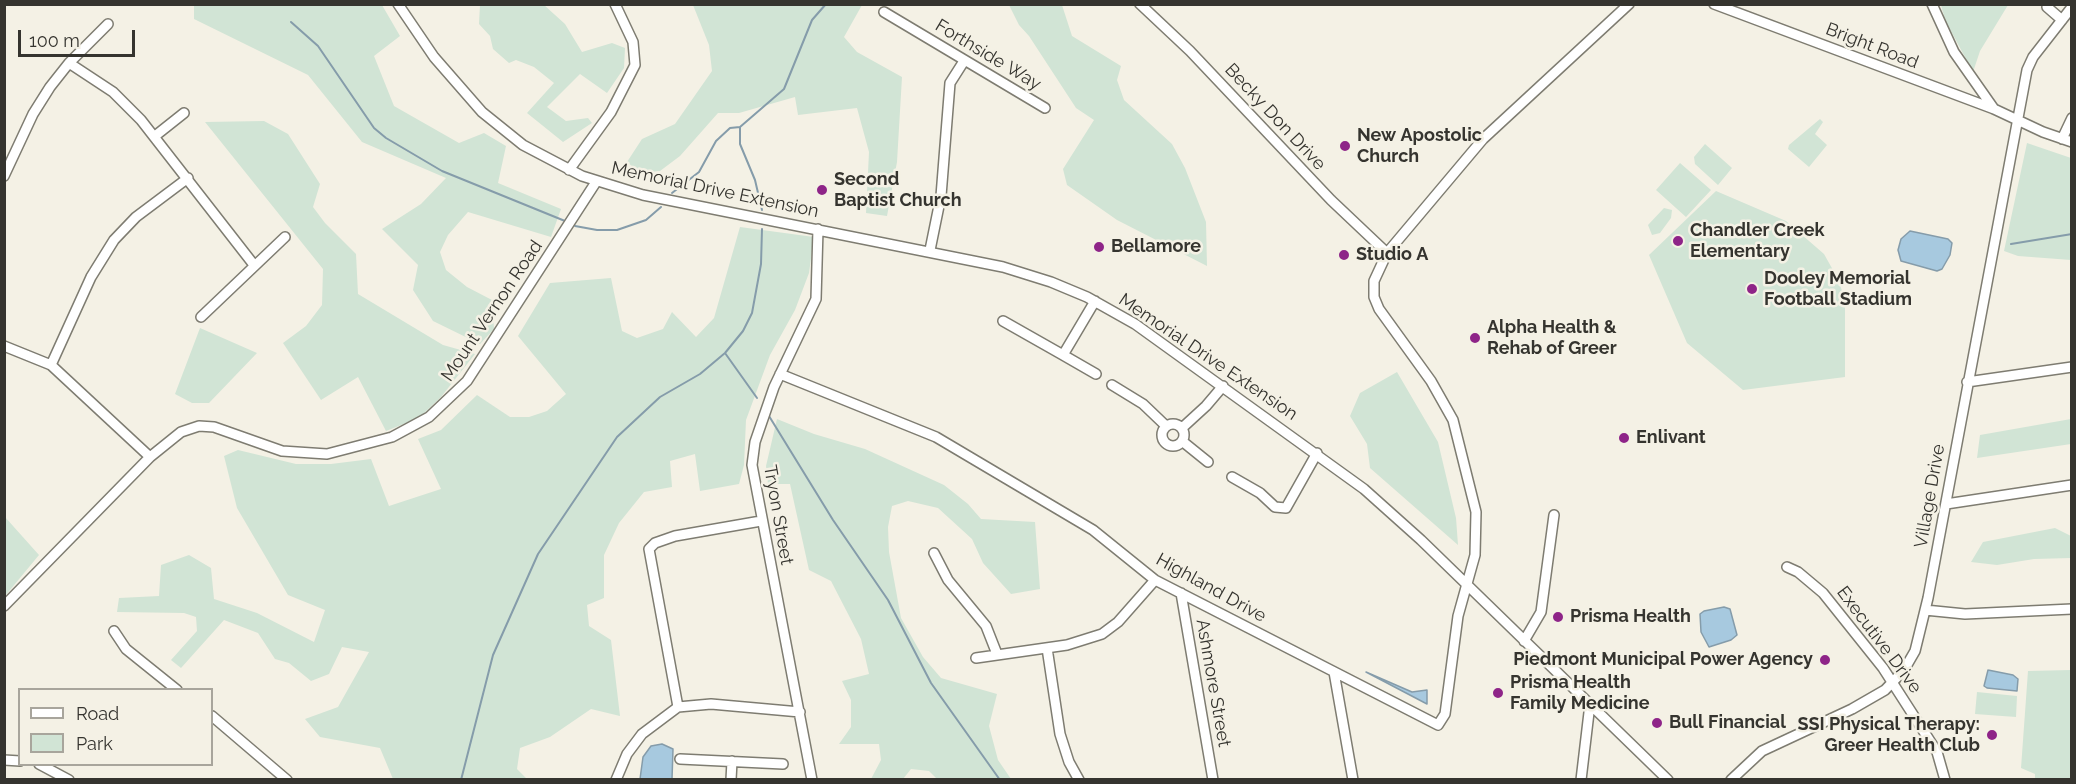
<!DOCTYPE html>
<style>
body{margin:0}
#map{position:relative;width:2076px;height:784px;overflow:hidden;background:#f4f1e5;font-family:Raleway,sans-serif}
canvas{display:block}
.frame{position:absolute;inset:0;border:6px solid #35342f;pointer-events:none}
.legend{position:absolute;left:18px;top:688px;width:195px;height:78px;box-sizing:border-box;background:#f4f1e5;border:2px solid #a8a59c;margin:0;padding:8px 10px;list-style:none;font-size:18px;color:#35342f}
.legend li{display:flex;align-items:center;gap:12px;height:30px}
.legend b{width:30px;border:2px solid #a8a59c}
.scale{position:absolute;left:18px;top:30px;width:117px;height:27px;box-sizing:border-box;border:3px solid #35342f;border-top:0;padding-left:8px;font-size:18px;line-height:21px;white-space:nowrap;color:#35342f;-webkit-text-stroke:4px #f4f1e5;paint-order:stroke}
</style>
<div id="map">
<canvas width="2076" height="784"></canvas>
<div class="frame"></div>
<ul class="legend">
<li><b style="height:8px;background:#fff"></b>Road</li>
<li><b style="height:16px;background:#d1e4d5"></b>Park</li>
</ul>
<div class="scale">100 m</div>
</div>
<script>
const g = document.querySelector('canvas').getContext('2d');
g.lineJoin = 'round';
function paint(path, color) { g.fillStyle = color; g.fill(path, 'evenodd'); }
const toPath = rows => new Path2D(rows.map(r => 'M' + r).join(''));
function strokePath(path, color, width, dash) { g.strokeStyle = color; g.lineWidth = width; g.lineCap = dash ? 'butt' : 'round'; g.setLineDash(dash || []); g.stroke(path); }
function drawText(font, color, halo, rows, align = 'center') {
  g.font = font + ' Raleway,sans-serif'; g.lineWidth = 5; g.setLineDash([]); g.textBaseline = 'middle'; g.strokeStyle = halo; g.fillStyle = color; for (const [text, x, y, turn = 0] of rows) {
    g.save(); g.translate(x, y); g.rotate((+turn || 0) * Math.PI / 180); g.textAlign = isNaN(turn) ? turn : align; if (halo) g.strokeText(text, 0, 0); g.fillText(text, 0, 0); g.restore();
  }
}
paint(toPath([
 [194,5,382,5,400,36,374,56,394,106,459,143,484,133,506,146,498,183,561,209,551,237,468,212,448,235,440,252,446,270,467,287,492,300,494,329,480,344,433,321,413,290,418,265,382,229,421,204,446,178,362,142,308,75,194,19],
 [480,5,544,5,565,24,582,52,612,43,625,48,624,68,607,93,580,74,547,107,566,121,588,118,592,123,563,142,527,113,554,83,534,67,516,60,509,63,493,49,490,36,479,24],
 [693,5,862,5,844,37,857,52,902,77,897,162,887,216,866,213,869,152,857,108,798,115,795,97,739,113,718,113,680,156,660,171,640,173,627,162,642,139,675,124,712,71,709,45],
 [1009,5,1062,5,1072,36,1121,66,1117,80,1124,100,1172,144,1185,168,1206,222,1207,266,1117,220,1067,185,1063,169,1094,120,1076,108,1029,36,1019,25],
 [1941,5,2008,5,1980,51,1973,72,1945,20],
 [1820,119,1823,122,1815,134,1827,145,1809,167,1788,149,1789,145],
 [264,121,288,134,320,184,313,207,325,223,356,254,358,294,443,345,475,354,441,397,419,418,386,431,358,377,321,400,283,343,306,326,322,305,323,269,205,122],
 [2027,143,2071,158,2071,260,2018,256,2004,251],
 [1705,144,1732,168,1718,185,1695,164,1694,157],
 [1680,163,1711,190,1686,217,1656,190],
 [1716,191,1786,221,1824,254,1838,279,1845,300,1845,377,1743,390,1687,343,1649,255],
 [1664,208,1672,210,1671,218,1660,233,1652,235,1648,225],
 [740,227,814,237,809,273,795,310,770,355,746,420,744,465,739,484,700,491,695,454,670,461,672,487,644,492,619,523,604,555,604,598,587,605,589,626,611,640,620,716,591,709,550,737,520,748,517,769,527,779,393,779,380,748,320,737,305,719,338,707,369,652,342,647,329,674,311,681,289,663,275,659,258,633,224,620,181,668,171,660,197,631,196,617,184,613,117,612,119,598,159,596,161,565,189,555,211,568,214,599,257,613,314,642,325,610,288,595,237,508,224,456,238,450,296,464,331,464,371,459,389,506,441,489,418,439,441,430,477,395,510,417,529,417,547,411,566,394,518,336,550,283,611,278,622,331,637,338,663,329,672,312,696,337,714,318],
 [200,328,257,353,209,403,192,403,175,394],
 [1397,372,1438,442,1456,518,1458,545,1370,468,1367,444,1350,416,1360,393],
 [777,419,814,434,865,449,944,485,968,504,981,519,1035,522,1040,589,1011,594,983,563,972,539,938,508,908,501,892,506,888,527,889,552,901,618,923,657,941,678,997,694,989,726,998,760,1011,779,937,779,929,771,911,769,903,779,871,779,881,760,879,744,839,744,851,727,851,700,842,681,869,674,861,639,831,581,809,570,790,484,768,484,766,466],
 [2071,419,2071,444,1977,458,1980,435],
 [5,517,39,555,5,596,4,517],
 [2055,528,2071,536,2071,558,2034,559,1997,565,1971,562,1983,542],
 [2071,670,2071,779,2035,779,2035,774,2021,768,2028,671],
 [1977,692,2017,696,2016,717,1975,714]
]), '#d1e4d5');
const water = toPath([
 [1910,231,1948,239,1952,243,1950,255,1942,269,1937,271,1901,261,1898,250,1901,239,1910,231],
 [1724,607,1730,609,1737,635,1731,640,1709,647,1701,632,1700,614,1704,611,1724,607],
 [1988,670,2013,675,2018,679,2017,691,1987,688,1984,686,1988,670],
 [1366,672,1412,692,1427,690,1427,704,1366,672],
 [662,744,673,749,672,779,640,779,643,757,651,746,662,744]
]);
paint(water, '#a7c9df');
strokePath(water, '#859caa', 1.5);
strokePath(toPath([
 [291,22,318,46,374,128,386,138,442,171,565,221],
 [740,127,740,144,755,180,762,210],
 [672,193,699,172,716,141,730,128,740,127,784,89,812,20,826,4],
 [575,226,597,230,617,230,646,220,661,207],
 [2011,244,2072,234],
 [725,353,757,398],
 [769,416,833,520,888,600,931,683,1000,780],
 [461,780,493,655,538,554,617,437,660,397,700,374,725,353,743,331,752,313,761,264,762,229]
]), '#859caa', 2);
const minor = toPath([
 [398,4,434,57,482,112,523,145,582,176,643,195,1003,267,1051,282,1087,297,1135,324,1364,489,1421,540,1668,780],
 [1140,4,1190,51,1331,200,1387,253],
 [1714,4,1994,109,2043,132,2072,142],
 [1932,4,1954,52,1994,109],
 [2047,7,2062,20],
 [884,12,1045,108],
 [69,63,113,92,141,120,254,265],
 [155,136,184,113],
 [2062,139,2072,118],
 [569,170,611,112,635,65,633,42,615,4],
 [4,176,33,114,50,87,69,63,108,24],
 [930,250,941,196,950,83,964,61],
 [201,317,285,237],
 [1003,321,1063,355,1095,301],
 [4,346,51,365,150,457],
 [1063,355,1096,374],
 [51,365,91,277,114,240,136,217,188,178],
 [780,374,936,437,1093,530,1155,580,1438,725,1445,714,1458,616,1475,555,1476,512,1453,420,1431,381,1379,309,1374,297,1374,281,1387,253,1483,139,1629,4],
 [1967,382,2072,367],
 [1112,385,1143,404,1166,426],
 '1162 435a11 11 0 1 1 22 0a11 11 0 1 1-22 0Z',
 [1182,428,1206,406,1223,386],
 [1182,441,1208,462],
 [1232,477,1260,493,1275,507,1286,508,1317,453],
 [1946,504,2072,485],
 [934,553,948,580,986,626,997,654],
 [1787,567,1798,572,1823,593,1883,668,1937,752,1945,780],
 [1181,593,1213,780],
 [4,606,150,457,181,432,199,426,214,427,282,451,327,454,392,437,429,417,467,381,596,182],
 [1925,610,1965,614,2072,609],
 [114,631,126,649,177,690],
 [1524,641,1541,612,1554,515],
 [1047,648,1060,734,1069,762,1079,780],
 [976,658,1067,645,1102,634,1118,622,1155,580],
 [1334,672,1353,780],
 [678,707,649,549,655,543,675,536,761,521],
 [212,716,287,780],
 [680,759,783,764],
 [4,760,20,761],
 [39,764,69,780],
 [616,780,627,754,642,734,678,707,711,704,800,712],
 [731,780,732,761],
 [812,780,752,465,755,442,774,387,816,299,818,229],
 [1581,780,1590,704],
 [1731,780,1762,751,1852,709,1885,690,1904,670,1915,651,1928,598,2027,70,2033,57,2072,7]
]);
strokePath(minor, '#7e7c71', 12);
strokePath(minor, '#fff', 9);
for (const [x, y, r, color] of [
 [1345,146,6,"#8e2488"],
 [822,190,6,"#8e2488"],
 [1678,241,6,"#8e2488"],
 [1099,247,6,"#8e2488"],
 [1344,255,6,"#8e2488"],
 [1752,289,6,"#8e2488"],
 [1475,338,6,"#8e2488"],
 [1624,438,6,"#8e2488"],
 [1558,617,6,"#8e2488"],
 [1825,660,6,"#8e2488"],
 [1498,693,6,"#8e2488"],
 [1657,723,6,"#8e2488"],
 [1992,735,6,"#8e2488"]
]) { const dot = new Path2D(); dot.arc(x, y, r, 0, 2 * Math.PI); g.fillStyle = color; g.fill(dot); strokePath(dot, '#f4f1e5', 2); }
drawText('18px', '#35342f', '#f4f1e5', [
 ["Bright Road",1872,46,21],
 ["Forthside Way",988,55,31],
 ["Becky Don Drive",1275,117,47],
 ["Memorial Drive Extension",715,190,12],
 ["Mount Vernon Road",492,311,-56],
 ["Memorial Drive Extension",1208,357,34],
 ["Village Drive",1930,496,-80],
 ["Tryon Street",778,515,80],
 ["Highland Drive",1211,588,29],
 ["Executive Drive",1879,640,53],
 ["Ashmore Street",1213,683,80]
]);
drawText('bold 18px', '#35342f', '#f4f1e5', [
 ["New Apostolic",1357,136],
 ["Church",1357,157],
 ["Second",834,180],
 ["Baptist Church",834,201],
 ["Chandler Creek",1690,231],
 ["Elementary",1690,252],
 ["Bellamore",1111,247],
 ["Studio A",1356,255],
 ["Dooley Memorial",1764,279],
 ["Football Stadium",1764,300],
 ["Alpha Health &",1487,328],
 ["Rehab of Greer",1487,349],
 ["Enlivant",1636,438],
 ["Prisma Health",1570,617],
 ["Piedmont Municipal Power Agency",1813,660,"right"],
 ["Prisma Health",1510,683],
 ["Family Medicine",1510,704],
 ["Bull Financial",1669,723],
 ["SSI Physical Therapy:",1980,725,"right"],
 ["Greer Health Club",1980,746,"right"]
], 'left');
</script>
